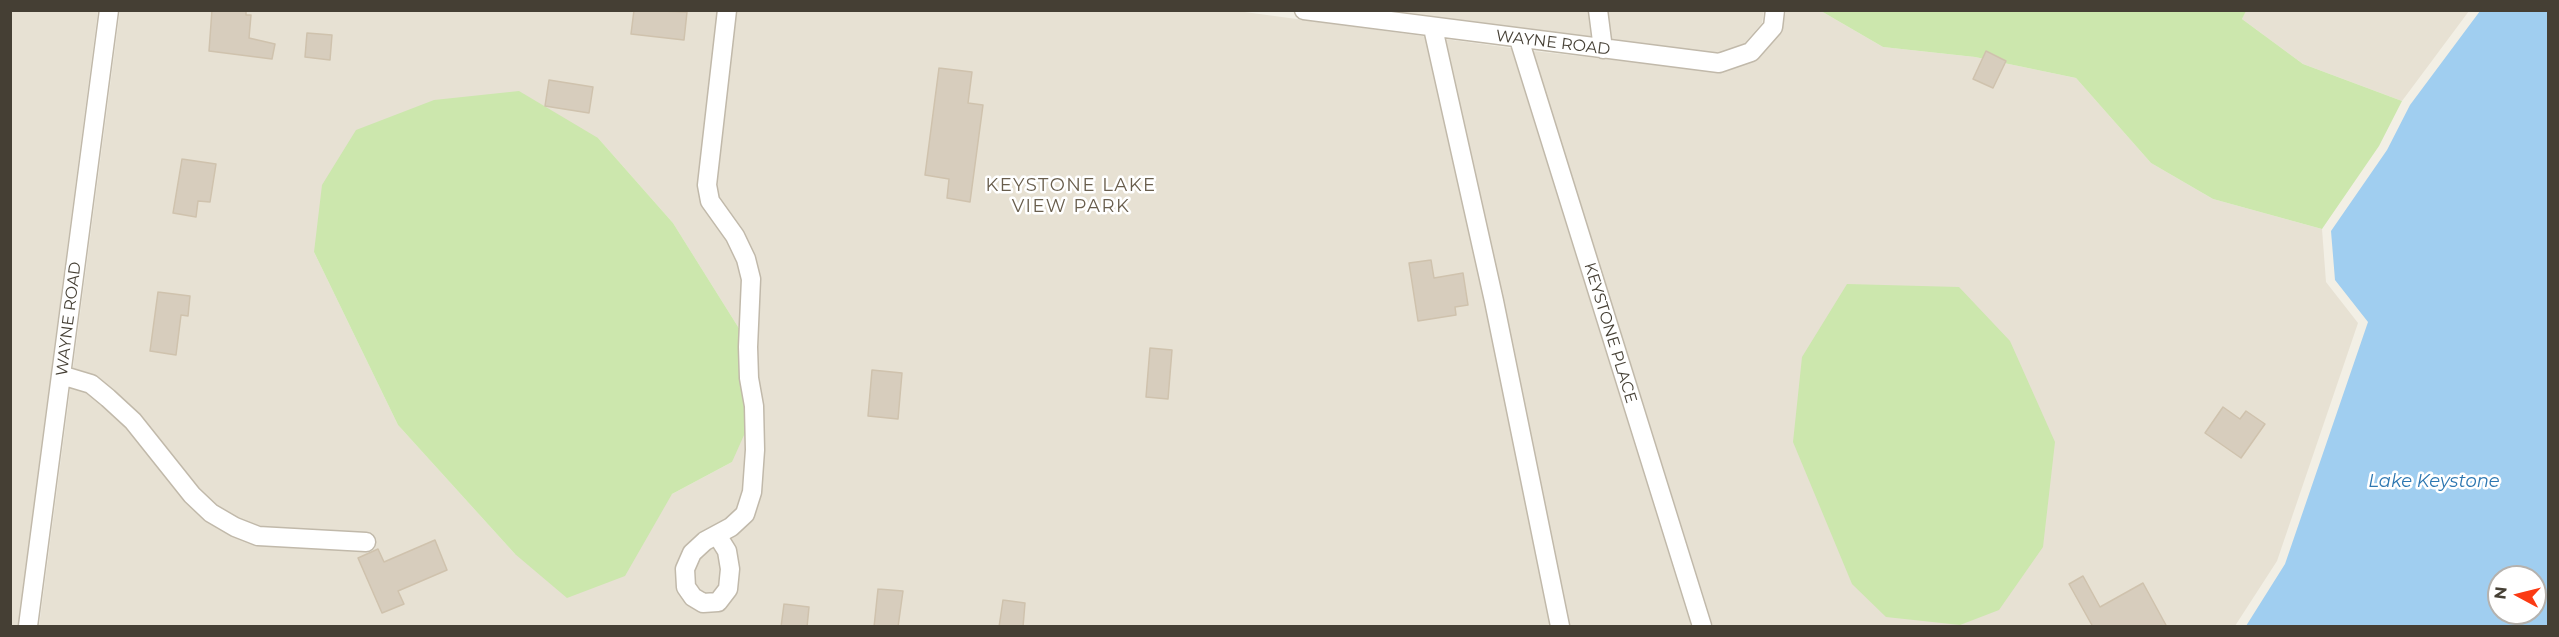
<!DOCTYPE html>
<style>
body{margin:0}
#map{position:relative;width:2559px;height:637px;overflow:hidden;background:#f2efe5;font-family:Montserrat,sans-serif}
canvas{display:block}
.frame{position:absolute;inset:0;border:12px solid #453f34;pointer-events:none}
.north{position:absolute;left:2487px;top:565px;width:60px;height:60px;box-sizing:border-box;background:#fff;border:2px solid #b5b2ae;border-radius:50%;rotate:277deg;font-size:16px;font-weight:700;line-height:24px;text-align:center;color:#453f34}
.north::after{content:'';display:block;margin:auto;width:21px;height:27px;background:#fb3a13;clip-path:polygon(50% 0,100% 100%,50% 72%,0 100%)}
</style>
<div id="map">
<canvas width="2559" height="637"></canvas>
<div class="frame"></div>
<div class="north">N</div>
</div>
<script>
const g = document.querySelector('canvas').getContext('2d');
g.lineJoin = 'round';
function paint(path, color) { g.fillStyle = color; g.fill(path, 'evenodd'); }
const toPath = rows => new Path2D(rows.map(r => 'M' + r).join(''));
function strokePath(path, color, width, dash) { g.strokeStyle = color; g.lineWidth = width; g.lineCap = dash ? 'butt' : 'round'; g.setLineDash(dash || []); g.stroke(path); }
function drawText(font, color, halo, rows, align = 'center') {
  g.font = font + ' Montserrat,sans-serif'; g.lineWidth = 5; g.setLineDash([]); g.textBaseline = 'middle'; g.strokeStyle = halo; g.fillStyle = color; for (const [text, x, y, turn = 0] of rows) {
    g.save(); g.translate(x, y); g.rotate((+turn || 0) * Math.PI / 180); g.textAlign = isNaN(turn) ? turn : align; if (halo) g.strokeText(text, 0, 0); g.fillText(text, 0, 0); g.restore();
  }
}
paint(toPath([
 [120,10,1230,10,1511,48,1691,626,39,626],
 [598,138,673,223,745,338,732,462,672,494,515,554,398,425,314,252],
 [2246,10,2469,11,2402,101,2303,64,2242,19],
 [10,11,98,11,18,626,10,626],
 [1376,11,1764,11,1762,23,1744,44,1718,53],
 [1786,11,1821,11,1883,47,1975,57,2076,78,2151,163,2213,199,2322,229,2326,282,2358,323,2277,561,2235,626,1713,626,1533,51,1723,72,1759,58,1781,33]
]), '#e7e1d3');
paint(toPath([
 [1821,11,2246,11,2242,19,2303,64,2402,101,2379,146,2322,229,2213,199,2151,163,2076,78,1975,57,1883,47],
 [519,91,598,138,673,223,745,338,757,406,732,462,672,494,625,576,567,598,515,554,398,425,314,252,322,185,356,130,434,100],
 [1847,284,1959,287,2010,341,2055,442,2043,547,1999,610,1960,625,1886,617,1852,584,1793,442,1802,357]
]), '#cce7ad');
paint(toPath([
 [2480,11,2548,11,2548,626,2246,626,2285,564,2368,322,2335,280,2331,231,2387,150,2410,105],
 [2499,577,2535,577,2535,613,2499,613]
]), '#a0cef0');
const building = toPath([
 [212,10,246,10,246,15,251,15,249,38,275,44,272,59,209,51,212,10],
 [634,10,687,12,684,40,631,34,634,10],
 [307,33,332,35,330,60,305,57,307,33],
 [1986,51,2006,61,1993,88,1973,79,1986,51],
 [939,68,972,72,968,103,983,105,970,202,947,198,949,179,925,175,939,68],
 [549,80,593,87,589,113,545,106,549,80],
 [182,159,216,164,210,202,198,201,196,217,173,213,182,159],
 [1431,260,1434,278,1463,273,1468,305,1455,307,1456,315,1418,321,1409,263,1431,260],
 [158,292,190,296,188,316,181,315,176,355,150,351,158,292],
 [1150,348,1172,350,1168,399,1146,397,1150,348],
 [872,370,902,373,898,419,868,416,872,370],
 [2223,407,2240,419,2246,411,2265,424,2241,458,2205,433,2223,407],
 [435,540,447,570,398,591,404,604,382,613,358,558,378,549,384,562,435,540],
 [2083,576,2100,607,2143,583,2167,627,2093,627,2069,584,2083,576],
 [878,589,903,591,898,627,874,627,878,589],
 [1003,600,1025,603,1023,627,999,627,1003,600],
 [784,604,809,607,807,627,781,627,784,604]
]);
paint(building, '#d7cdbd');
strokePath(building, '#cfc2ad', 1.5);
const minor = toPath([
 [1304,10,1719,63,1751,52,1773,27,1775,10],
 [1598,10,1603,49],
 [1433,28,1494,301,1560,626],
 [1519,39,1702,626],
 [61,375,91,384,108,398,133,421,192,495,211,513,235,527,258,536,366,542],
 [717,535,727,551,730,569,728,589,718,602,703,603,693,597,686,587,685,569,692,553,705,541,731,527,745,514,752,492,755,450,754,406,749,378,748,347,751,279,746,259,735,236,710,201,707,185,727,10],
 [28,626,109,10]
]);
strokePath(minor, '#c1b9aa', 21);
strokePath(minor, '#fff', 18);
drawText('16px', '#453f34', '#fff', [
 ["WAYNE ROAD",1553,43,7],
 ["WAYNE ROAD",69,319,-83],
 ["KEYSTONE PLACE",1610,333,73]
]);
g.letterSpacing = '1.5px';
drawText('18px', '#685d4c', '#fff', [
 ["KEYSTONE LAKE",1071,186],
 ["VIEW PARK",1071,207]
]);
g.letterSpacing = '0px';
drawText('italic 18px', '#2d77b1', '#fff', [
 ["Lake Keystone",2434,482]
]);
</script>
